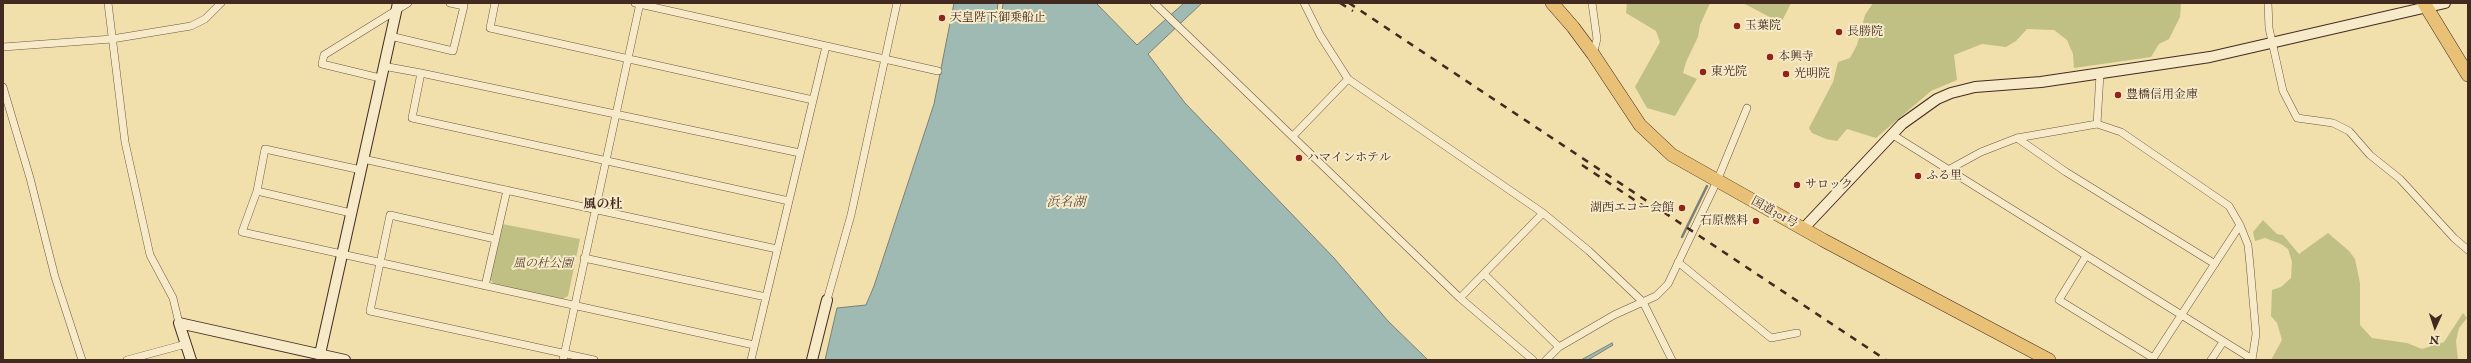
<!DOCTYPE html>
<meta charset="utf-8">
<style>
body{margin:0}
#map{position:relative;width:2471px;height:363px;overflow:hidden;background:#f1dfac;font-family:"IM FELL Double Pica",serif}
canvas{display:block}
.frame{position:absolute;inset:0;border:4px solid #432a21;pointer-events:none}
.north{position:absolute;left:2415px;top:307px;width:40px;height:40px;-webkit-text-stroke:3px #f6eac9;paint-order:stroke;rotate:183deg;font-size:11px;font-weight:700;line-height:16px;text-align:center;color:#432a21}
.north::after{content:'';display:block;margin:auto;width:14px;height:18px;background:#432a21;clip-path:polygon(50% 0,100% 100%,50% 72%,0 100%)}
</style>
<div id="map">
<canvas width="2471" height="363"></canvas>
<div class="frame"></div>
<div class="north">N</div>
</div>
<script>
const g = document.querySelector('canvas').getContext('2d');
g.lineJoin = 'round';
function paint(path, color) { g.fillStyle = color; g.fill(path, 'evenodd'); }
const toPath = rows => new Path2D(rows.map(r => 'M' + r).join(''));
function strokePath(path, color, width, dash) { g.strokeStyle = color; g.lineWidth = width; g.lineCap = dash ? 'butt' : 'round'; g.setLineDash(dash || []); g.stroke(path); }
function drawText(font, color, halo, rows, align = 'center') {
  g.font = font + ' "IM FELL Double Pica","Noto Serif JP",serif'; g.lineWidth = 4; g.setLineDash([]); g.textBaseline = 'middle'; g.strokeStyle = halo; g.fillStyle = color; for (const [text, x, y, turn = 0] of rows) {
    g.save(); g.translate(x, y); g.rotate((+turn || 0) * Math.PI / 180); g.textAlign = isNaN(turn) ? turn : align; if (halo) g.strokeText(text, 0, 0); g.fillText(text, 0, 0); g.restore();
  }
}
paint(toPath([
 [1627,3,1710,3,1700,25,1698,37,1686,62,1683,73,1697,79,1675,116,1647,108,1635,87,1660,42,1656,31,1626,13],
 [1743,3,1791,3,1781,23],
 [1873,3,2181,3,2180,17,2169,39,2159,44,2151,57,2074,68,2073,54,2067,40,2054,30,2027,29,2016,41,2006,47,1982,44,1954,55,1957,80,1931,91,1876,138,1847,129,1837,141,1826,139,1812,133,1809,128,1833,82,1838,62,1850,58,1857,45,1865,15],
 [2263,220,2277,234,2283,235,2299,254,2328,233,2349,251,2355,259,2360,283,2360,325,2372,338,2407,343,2422,349,2444,342,2463,313,2467,318,2459,328,2456,341,2458,360,2271,360,2282,340,2277,323,2271,316,2272,290,2281,287,2291,278,2292,262,2288,249,2281,244,2265,238,2255,241,2253,232],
 [502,224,580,239,568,296,563,299,495,285,490,279]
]), '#c0c085');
const water = toPath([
 [954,3,998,3,997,12,1002,13,1003,3,1096,3,1137,45,1184,3,1202,3,1148,54,1185,103,1334,258,1388,321,1428,360,825,360,837,308,866,305,874,286,934,104,954,3],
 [1612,343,1613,345,1588,360,1581,360,1612,343]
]);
paint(water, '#9ebab3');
strokePath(water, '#7a8079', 1);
strokePath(toPath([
 [1682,237,1707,186]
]), '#7a8079', 2.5);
const street = toPath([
 [108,3,125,142,150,255,173,298,179,323],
 [495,3,490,28,813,100],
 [635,3,938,71],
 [1154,3,1460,298,1533,360],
 [1304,3,1320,35,1348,79,1543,213,1589,251,1643,302,1672,360],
 [1592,3,1597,39,1593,54],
 [2268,3,2269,28,2283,91,2297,118,2333,123,2349,131,2370,155,2400,179,2454,238,2468,250],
 [390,36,453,51,464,6,450,3],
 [3,47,112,39,191,26,205,19,221,3],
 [383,66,421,73,412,118,789,201],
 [421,73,800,153],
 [380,78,322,64,324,55,408,3],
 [3,87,30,178,55,277,82,360],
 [2097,124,2100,74],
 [1893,135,2252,359],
 [1293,136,1348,79],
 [2017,138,2066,172,2215,264],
 [363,159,777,249],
 [361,170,265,149,257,191,242,232,754,345],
 [1948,170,1981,152,2017,138,2097,124,2121,132,2229,206,2240,225,2248,245,2250,265,2256,334,2252,360],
 [257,191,351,213],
 [495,239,390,215,370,311,594,360],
 [2086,256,2059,300,2153,358],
 [584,258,766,297],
 [1678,262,1771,338,1797,333],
 [1484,274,1559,347],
 [485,286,507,190],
 [1460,298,1543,213],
 [827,300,851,215,897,3],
 [127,360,186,344],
 [563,360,640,3],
 [751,360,826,46],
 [1546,360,1559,347,1614,315,1656,296,1668,284,1717,181,1747,108],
 [2152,360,2240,225],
 [2211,360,2223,342]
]);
const secondary = toPath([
 [1803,229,1902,124,1937,99,1951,93,1975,87,2041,82,2210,57,2445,3],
 [179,323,345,360],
 [179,323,191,360],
 [320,354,398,3],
 [812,360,827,300]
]);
const highway = toPath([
 [1552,3,1573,27,1593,54,1640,125,1672,155,1823,240,2049,360],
 [2424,3,2468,75]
]);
strokePath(street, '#6e5744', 8);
strokePath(secondary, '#432a21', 12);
strokePath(highway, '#432a21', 14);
strokePath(street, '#f6eac9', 7);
strokePath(secondary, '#f6eac9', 10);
strokePath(highway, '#e8c076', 13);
strokePath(toPath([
 [1340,3,1353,11],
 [1349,3,1886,360],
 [1582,165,1648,209]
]), '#432a21', 2.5, [7, 7]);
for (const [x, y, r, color] of [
 [942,18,4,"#8f2418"],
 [1737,26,4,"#8f2418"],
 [1839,32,4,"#8f2418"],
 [1770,57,4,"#8f2418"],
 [1703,72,4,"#8f2418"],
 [1786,74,4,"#8f2418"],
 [2118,95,4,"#8f2418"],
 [1299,158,4,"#8f2418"],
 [1918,176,4,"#8f2418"],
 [1797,185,4,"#8f2418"],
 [1682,208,4,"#8f2418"],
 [1756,221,4,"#8f2418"]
]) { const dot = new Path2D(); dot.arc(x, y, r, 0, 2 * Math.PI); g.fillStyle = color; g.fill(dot); strokePath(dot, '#f6eac9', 1.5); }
drawText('12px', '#432a21', '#f6eac9', [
 ["天皇陛下御乗船止",950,18],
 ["玉葉院",1745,26],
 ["長勝院",1847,32],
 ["本興寺",1778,57],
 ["東光院",1711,72],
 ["光明院",1794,74],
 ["豊橋信用金庫",2126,95],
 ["ハマインホテル",1307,158],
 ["ふる里",1926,176],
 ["サロック",1805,185],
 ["湖西エコー会館",1674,208,"right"],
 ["石原燃料",1748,221,"right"]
], 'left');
drawText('12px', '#432a21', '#f6eac9', [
 ["国道301号",1774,213,29]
]);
drawText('italic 12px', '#5c4835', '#f6eac9', [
 ["風の杜公園",543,264]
]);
drawText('italic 13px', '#5a4e46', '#f6eac9', [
 ["浜名湖",1066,203]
]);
drawText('bold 13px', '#432a21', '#f6eac9', [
 ["風の杜",603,205]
]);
</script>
